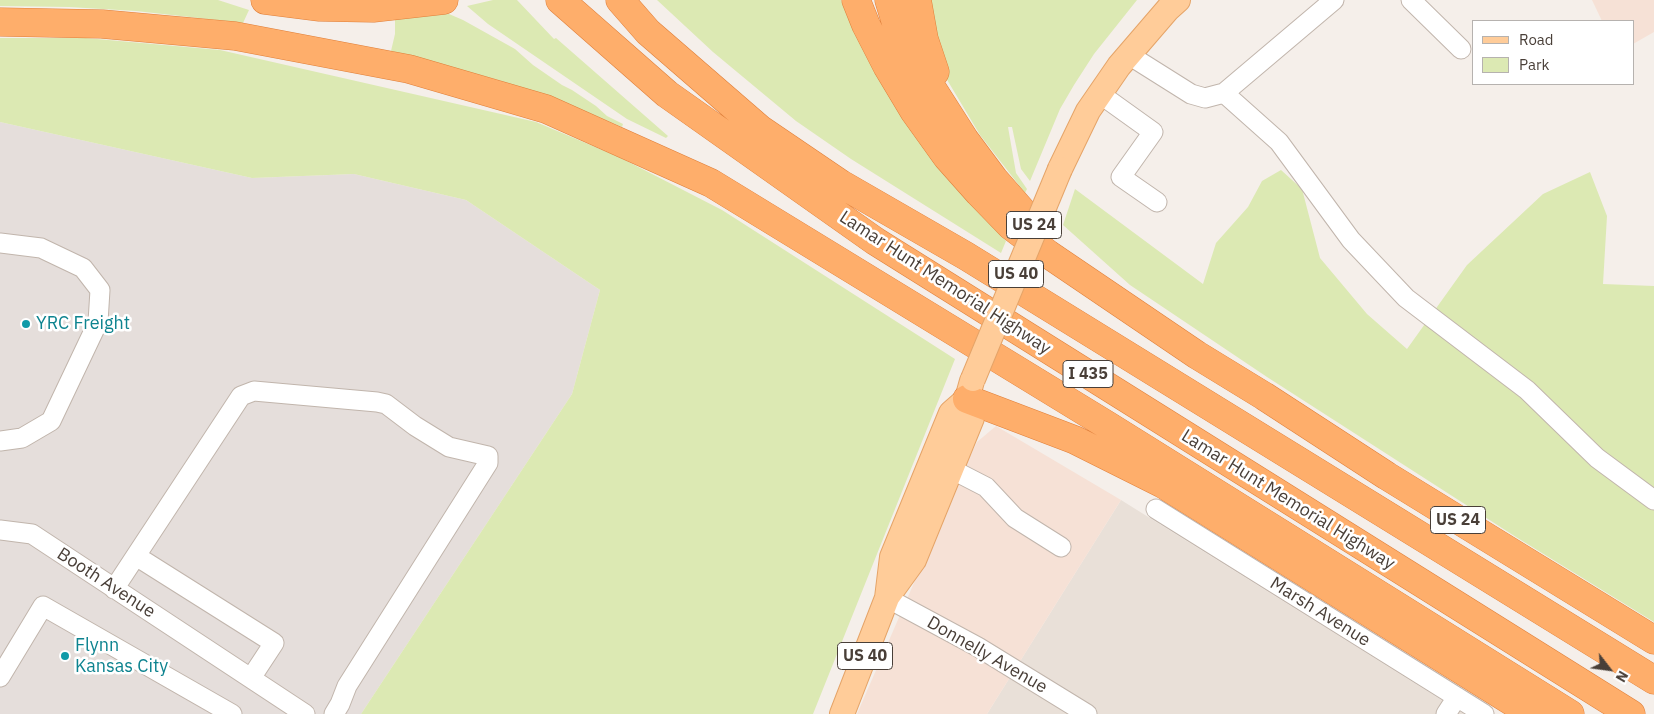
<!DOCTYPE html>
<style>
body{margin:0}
#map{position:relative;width:1654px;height:714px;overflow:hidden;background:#f5efea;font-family:"IBM Plex Sans",sans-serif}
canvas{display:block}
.legend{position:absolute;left:1472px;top:20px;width:162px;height:65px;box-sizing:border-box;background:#fff;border:1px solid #b6b2af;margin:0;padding:6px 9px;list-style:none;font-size:15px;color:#493f38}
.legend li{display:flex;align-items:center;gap:10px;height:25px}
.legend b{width:25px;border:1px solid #b6b2af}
.north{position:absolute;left:1584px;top:644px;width:50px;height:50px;-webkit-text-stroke:4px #fff;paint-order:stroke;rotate:120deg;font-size:14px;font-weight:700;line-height:20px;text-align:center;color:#493f38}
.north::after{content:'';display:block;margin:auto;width:18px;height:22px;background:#493f38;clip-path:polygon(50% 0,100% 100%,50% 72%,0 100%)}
</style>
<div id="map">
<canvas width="1654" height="714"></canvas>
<ul class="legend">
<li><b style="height:6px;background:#fc9"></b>Road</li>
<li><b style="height:14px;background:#dce9b3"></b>Park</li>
</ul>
<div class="north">N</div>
</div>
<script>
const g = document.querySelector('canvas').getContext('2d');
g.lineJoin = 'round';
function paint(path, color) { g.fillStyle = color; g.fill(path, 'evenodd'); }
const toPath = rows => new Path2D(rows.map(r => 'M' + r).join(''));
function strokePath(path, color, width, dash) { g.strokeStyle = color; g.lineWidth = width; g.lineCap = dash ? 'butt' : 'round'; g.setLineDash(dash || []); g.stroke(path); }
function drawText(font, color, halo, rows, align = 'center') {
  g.font = font + ' "IBM Plex Sans",sans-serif'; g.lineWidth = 5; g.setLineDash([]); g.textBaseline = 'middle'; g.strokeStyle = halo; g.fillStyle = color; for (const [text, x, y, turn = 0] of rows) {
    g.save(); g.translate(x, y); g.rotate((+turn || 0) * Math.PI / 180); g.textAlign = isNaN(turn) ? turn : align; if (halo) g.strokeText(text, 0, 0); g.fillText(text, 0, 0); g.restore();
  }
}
paint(toPath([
 [1121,500,1464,714,987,714]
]), '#e9e0d8');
paint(toPath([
 [1592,0,1654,0,1654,32,1633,44,1633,21,1602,21],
 [996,426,1121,500,987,714,857,714,963,470,977,442]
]), '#f6e1d6');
paint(toPath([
 [0,122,252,178,354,174,466,200,600,290,572,394,361,714,0,714]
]), '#e5dedb');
paint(toPath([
 [0,0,218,0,249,10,243,23,136,11,69,7,0,6],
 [493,0,517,0,554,39,556,38,668,136,666,138,627,119,488,24,467,6],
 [657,0,841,0,875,73,899,112,972,204,1006,241,1001,253,851,159,796,121,713,52],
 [925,0,1137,0,1094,54,1074,85,1060,109,1030,181,1021,169,1012,127,1008,127,1016,173,1027,189,1025,193,980,135,946,78],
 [442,11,463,20,515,49,533,65,562,85,572,90,596,106,607,116,623,124,622,127,560,101,498,80,391,51,395,34,395,19],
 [0,38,86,38,220,50,536,122,619,157,722,210,955,359,813,714,361,714,572,394,600,290,466,200,354,174,252,178,0,122],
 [1281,170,1302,189,1320,258,1367,314,1407,349,1467,265,1543,194,1590,172,1607,216,1603,284,1654,286,1654,622,1516,537,1267,377,1130,285,1063,225,1075,189,1203,284,1216,243,1248,207,1262,181]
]), '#dce9b3');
const minor = toPath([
 [1411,0,1461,49],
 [1129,55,1191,94,1205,98,1224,93,1334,0],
 [1224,93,1279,142,1351,240,1406,298,1527,390,1597,458,1654,500],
 [1100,94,1153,132,1121,177,1157,202],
 [0,243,41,248,83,268,100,290,98,322,51,421,22,438,0,441],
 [951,469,986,487,1015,518,1061,547],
 [1156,509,1484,714],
 [0,530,32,534,305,714],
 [136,556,274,643,251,678],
 [114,589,241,396,254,391,377,402,386,404,415,426,449,447,488,456,488,463,347,686,340,704,334,714],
 [887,598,978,647,1087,714],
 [0,677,43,606,232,714],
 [1446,714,1457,697]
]);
const major = toPath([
 [1060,169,1088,111,1119,66,1168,9,1178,0],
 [888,596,914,560,972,418,967,399],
 [842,714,887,598,892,557,951,413,967,399,972,381]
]);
const highway = toPath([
 [265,0,320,7,373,8,444,0],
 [560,0,667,94,875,241,1631,714],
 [620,0,648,32,760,129,841,184,966,256,1654,680],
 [856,0,866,25,887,66,914,111,947,157,979,193,1011,226,1048,254,1197,355,1264,396,1387,476,1654,640],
 [889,0,896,23,912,57,965,140,994,179,1037,228],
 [917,0,924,39,935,72],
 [0,22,102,24,235,36,409,69,546,109,711,183,1107,425,1570,714],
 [967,399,1075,440,1163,484,1532,714]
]);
strokePath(minor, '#c1b5ac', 21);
strokePath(major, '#e5a468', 26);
strokePath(highway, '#df7f3a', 29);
strokePath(minor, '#fff', 19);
strokePath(major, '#fc9', 24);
strokePath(highway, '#feae6b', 28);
const majorBridge = toPath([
 [973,379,1060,169]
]);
strokePath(majorBridge, '#e5a468', 26, []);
strokePath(majorBridge, '#fc9', 24);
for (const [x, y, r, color] of [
 [26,324,5,"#0f9aa8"],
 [65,656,5,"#0f9aa8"]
]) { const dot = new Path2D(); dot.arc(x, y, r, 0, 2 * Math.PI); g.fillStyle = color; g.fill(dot); strokePath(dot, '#fff', 2); }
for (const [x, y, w] of [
 [1034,225,55],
 [1016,274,55],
 [1088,374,50],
 [1458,520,55],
 [865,656,55]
]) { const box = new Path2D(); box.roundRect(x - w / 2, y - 13.5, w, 27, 4); g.fillStyle = '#fff'; g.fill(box); strokePath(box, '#493f38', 1); }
drawText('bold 16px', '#493f38', null, [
 ["US 24",1034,225],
 ["US 40",1016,274],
 ["I 435",1088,374],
 ["US 24",1458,520],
 ["US 40",865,656]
]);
drawText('18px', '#493f38', '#fff', [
 ["Lamar Hunt Memorial Highway",945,283,33],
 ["Lamar Hunt Memorial Highway",1288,500,32],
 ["Booth Avenue",106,583,33],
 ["Marsh Avenue",1320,612,32],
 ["Donnelly Avenue",987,655,30]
]);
drawText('18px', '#0d838f', '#fff', [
 ["YRC Freight",36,324],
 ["Flynn",75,646],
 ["Kansas City",75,667]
], 'left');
</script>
